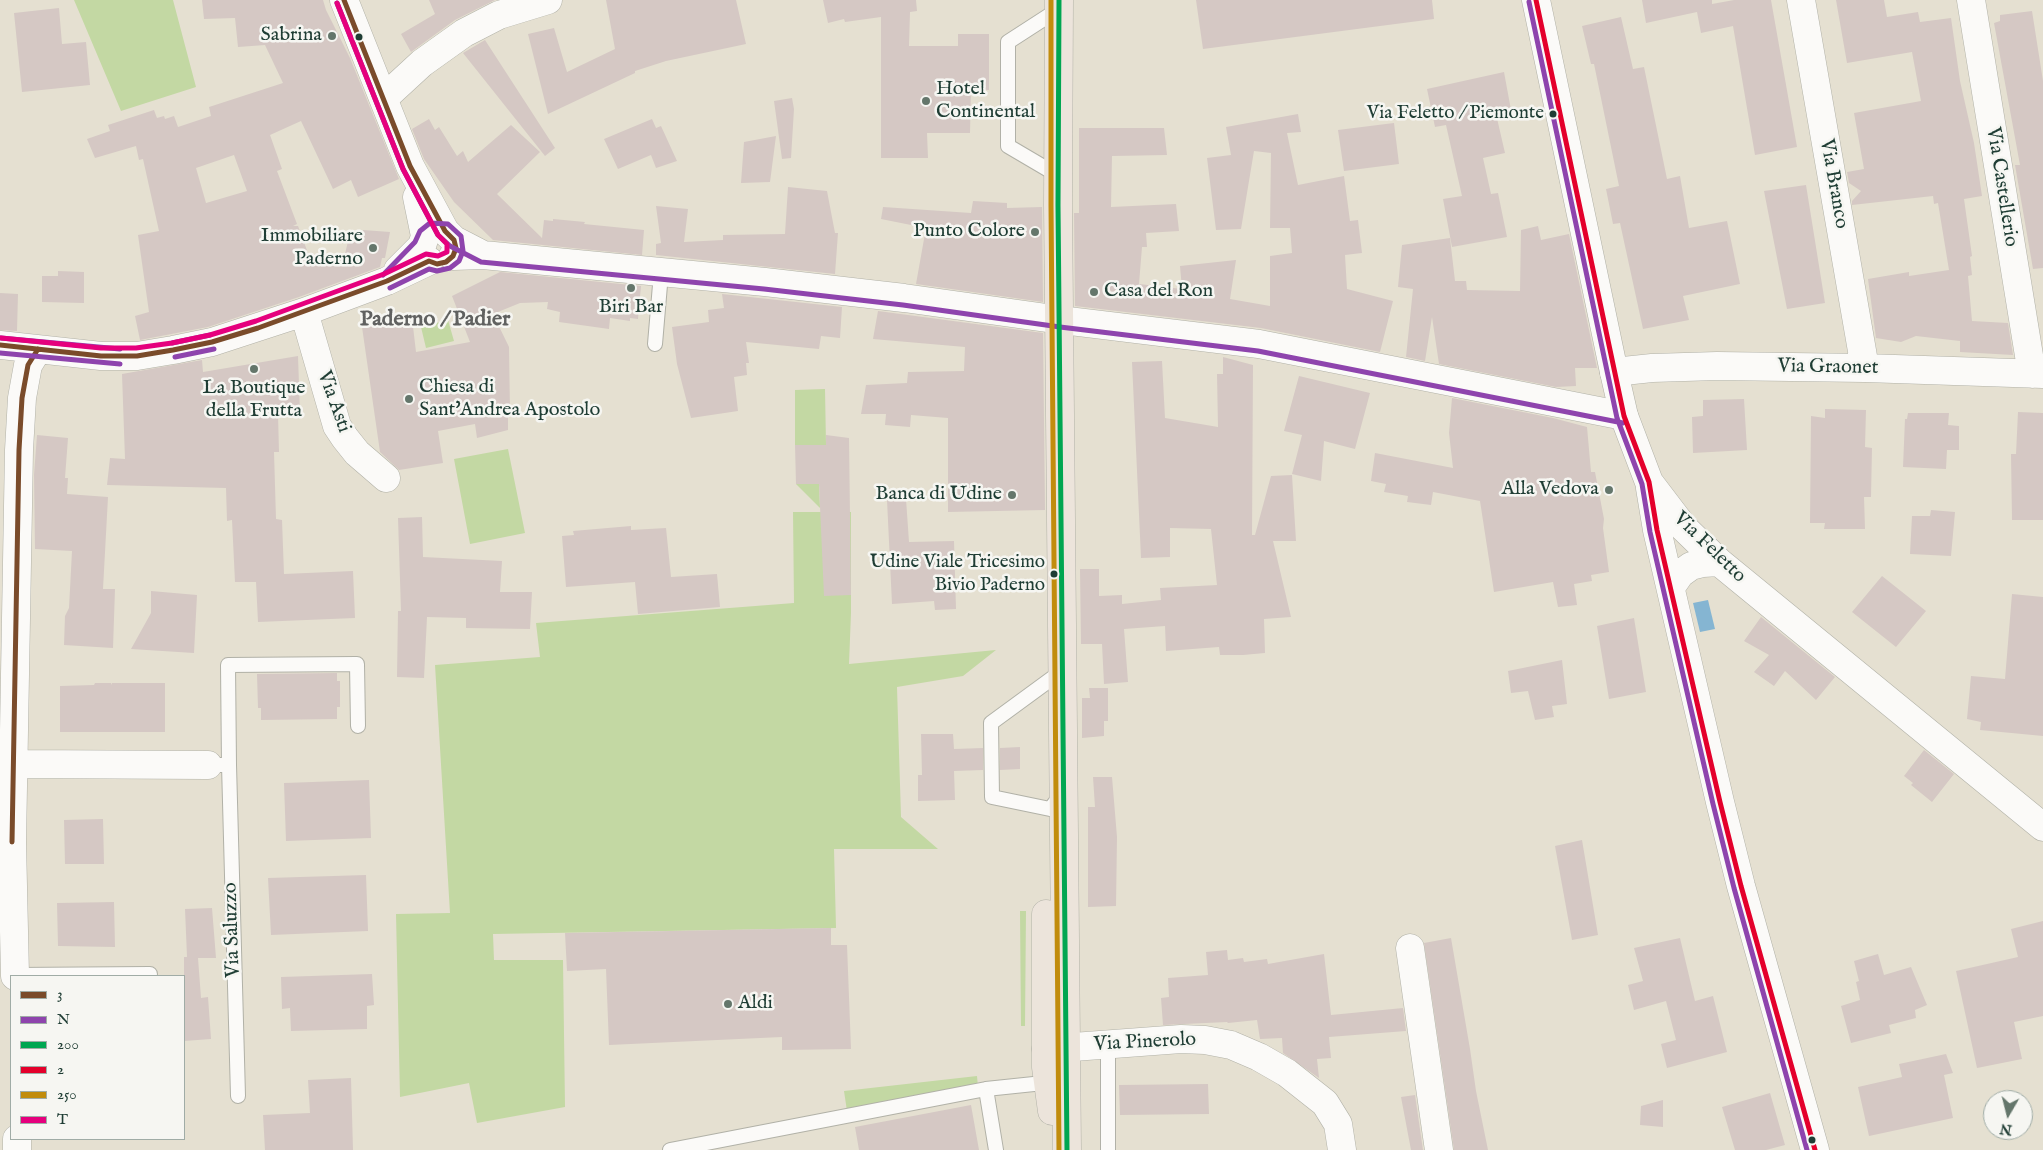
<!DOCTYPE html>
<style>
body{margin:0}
#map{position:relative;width:2043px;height:1150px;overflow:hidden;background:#e5e0d1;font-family:"IM FELL English",serif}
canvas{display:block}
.legend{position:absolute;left:10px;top:975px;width:175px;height:165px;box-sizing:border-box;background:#f6f6f2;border:1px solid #a0aca6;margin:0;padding:6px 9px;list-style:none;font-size:15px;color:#1f3d34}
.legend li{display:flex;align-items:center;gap:10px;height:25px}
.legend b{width:25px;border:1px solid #a0aca6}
.north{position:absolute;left:1983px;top:1090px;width:50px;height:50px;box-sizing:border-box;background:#f6f6f2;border:1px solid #a0aca6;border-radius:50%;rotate:188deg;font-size:14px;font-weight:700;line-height:20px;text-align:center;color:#1f3d34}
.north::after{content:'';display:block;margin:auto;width:18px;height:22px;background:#64766b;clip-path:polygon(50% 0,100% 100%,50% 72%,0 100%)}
</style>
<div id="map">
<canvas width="2043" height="1150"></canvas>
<ul class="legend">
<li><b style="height:6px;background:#7a4b2a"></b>3</li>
<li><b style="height:6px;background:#8e44ad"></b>N</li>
<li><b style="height:6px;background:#00a651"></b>200</li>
<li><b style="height:6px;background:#e4002b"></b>2</li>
<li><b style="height:6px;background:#c18c0d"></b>250</li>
<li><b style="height:6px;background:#e5007d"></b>T</li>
</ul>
<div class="north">N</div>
</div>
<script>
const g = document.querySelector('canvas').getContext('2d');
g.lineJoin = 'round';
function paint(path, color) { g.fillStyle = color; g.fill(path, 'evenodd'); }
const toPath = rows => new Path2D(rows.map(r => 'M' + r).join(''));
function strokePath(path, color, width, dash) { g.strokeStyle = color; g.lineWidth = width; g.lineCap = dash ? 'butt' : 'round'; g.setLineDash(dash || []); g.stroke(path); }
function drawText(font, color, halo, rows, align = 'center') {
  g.font = font + ' "IM FELL English",serif'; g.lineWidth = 5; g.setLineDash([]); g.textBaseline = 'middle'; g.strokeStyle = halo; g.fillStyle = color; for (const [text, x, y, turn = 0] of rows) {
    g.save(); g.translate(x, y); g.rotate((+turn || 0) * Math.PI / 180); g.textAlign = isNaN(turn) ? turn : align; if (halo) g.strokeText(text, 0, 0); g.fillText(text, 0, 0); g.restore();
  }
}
paint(toPath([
 [74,0,173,0,196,87,121,111],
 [448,320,454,341,426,348,421,327],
 [825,389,826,445,795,445,795,390],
 [508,449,525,533,470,544,454,459],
 [796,484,819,484,820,508],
 [793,512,851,512,851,613,849,664,996,650,963,676,897,687,901,817,938,849,834,849,836,928,493,934,494,960,563,960,565,1107,477,1123,469,1083,400,1097,396,914,450,913,435,665,540,657,536,623,794,603],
 [1020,911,1026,911,1025,1026,1021,1026],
 [977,1076,978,1087,847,1111,844,1091]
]), '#c3d8a3');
paint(toPath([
 [1708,600,1715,629,1700,632,1693,603]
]), '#85b5d2');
paint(toPath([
 [202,0,323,0,326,10,350,58,399,179,358,197,351,180,333,189,301,121,270,135,282,169,277,171,297,224,293,226,298,226,312,264,345,254,349,237,360,240,363,230,390,232,385,258,382,258,380,267,299,297,208,327,140,340,135,316,149,312,138,235,159,231,143,159,139,160,136,146,95,158,87,139,110,131,108,125,154,110,157,118,164,116,165,119,174,116,178,127,211,116,209,107,283,83,265,45,238,47,235,18,204,19],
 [234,155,247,191,206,203,196,168],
 [429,0,495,0,455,20,411,52,401,34,435,14],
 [606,0,736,0,746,44,666,61,635,71,635,73,548,114,528,34,554,28,567,72,615,49],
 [823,0,916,0,917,11,910,12,909,46,958,46,958,34,989,34,989,90,971,89,970,133,927,133,928,158,881,158,881,17,845,22,844,19,828,23],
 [1196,0,1432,0,1434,19,1203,49],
 [1642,0,1712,0,1712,4,1734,0,1771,0,1797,147,1755,155,1733,26,1701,33,1697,12,1646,23],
 [1836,0,1884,0,1887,17,1918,12,1920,22,1951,18,1960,81,1974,143,1982,196,1964,199,1972,256,1970,257,1972,275,1968,276,1972,321,2008,323,2013,355,1960,352,1960,341,1916,336,1901,342,1876,338,1868,279,1909,272,1909,276,1949,270,1938,203,1934,204,1933,196,1852,205,1852,201,1861,191,1849,183,1847,172,1864,169,1854,113,1921,101,1912,52,1847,63],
 [59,8,62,44,86,42,90,85,22,92,14,13],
 [2032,11,2043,81,2043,268,2033,269,2015,165,2020,165,1994,23,2000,21,2000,15],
 [1621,17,1633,69,1644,67,1667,179,1680,176,1689,228,1727,221,1740,284,1683,296,1689,320,1643,329,1620,223,1613,224,1606,189,1619,186,1594,64,1591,64,1582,26],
 [485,40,555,148,545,156,463,53],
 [1504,72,1511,110,1496,114,1505,153,1483,158,1491,194,1498,193,1507,237,1452,247,1443,199,1462,196,1446,125,1435,127,1427,89],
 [792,98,794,109,791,158,782,159,774,101],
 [1298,114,1301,132,1287,133,1298,185,1344,176,1350,221,1358,220,1362,253,1345,255,1347,289,1393,301,1380,352,1261,328,1075,306,1074,213,1079,213,1079,128,1164,128,1167,155,1112,156,1111,207,1176,204,1179,231,1146,233,1147,247,1142,247,1139,284,1182,289,1180,266,1236,260,1230,299,1270,306,1270,256,1292,253,1290,228,1270,228,1271,153,1254,151,1241,229,1216,230,1207,158,1231,155,1226,127],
 [429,119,435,130,439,127,457,156,463,151,468,162,511,125,540,152,497,194,542,238,544,220,553,221,553,219,585,222,584,224,644,230,642,255,493,240,454,202,424,159,412,129],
 [652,119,656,128,661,126,677,161,656,168,651,155,618,169,604,139],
 [1394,123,1399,164,1344,171,1338,130],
 [776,136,770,182,741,183,744,142],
 [1806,185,1825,303,1787,309,1764,191],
 [788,187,827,191,835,233,838,233,835,274,656,255,656,244,661,243,656,206,688,209,684,242,723,240,723,235,785,234],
 [973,201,1007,203,1007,208,1042,207,1043,302,916,284,926,228,881,219,883,207,971,213],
 [1538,226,1541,240,1569,234,1597,368,1575,368,1576,386,1556,387,1439,364,1432,317,1425,361,1406,357,1413,289,1398,287,1402,245,1450,238,1455,281,1466,281,1467,290,1520,291,1521,230],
 [58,271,84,272,84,303,42,302,42,276,58,276],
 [500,272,641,286,638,319,630,318,630,321,610,318,609,329,559,322,560,312,547,309,548,302,520,303,493,314,509,347,510,412,508,413,508,430,477,438,475,424,438,431,443,463,399,470,380,452,362,327,412,318,416,352,470,342,452,296],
 [0,293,18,294,17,331,0,330],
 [722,294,842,307,840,338,821,336,819,349,746,342,749,363,746,363,747,375,734,377,738,411,691,418,677,364,672,327,709,322,708,310,724,308],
 [878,311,1043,333,1045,510,948,512,948,418,911,415,910,427,885,425,886,414,861,414,866,385,907,383,908,372,964,371,965,347,873,339],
 [298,356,300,413,278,414,279,452,274,452,276,519,282,520,284,574,353,571,355,618,258,622,256,582,235,582,232,520,227,521,226,488,107,485,110,458,125,459,122,374,202,360,203,372],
 [1223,357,1253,365,1252,535,1255,535,1271,476,1292,475,1296,541,1273,541,1291,617,1264,619,1265,653,1243,655,1220,655,1219,647,1166,651,1165,626,1124,629,1128,682,1104,684,1102,644,1081,644,1080,569,1099,569,1099,596,1122,595,1122,604,1161,600,1160,588,1217,585,1211,529,1170,528,1170,557,1141,558,1132,362,1162,361,1165,418,1218,427,1217,374,1223,374],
 [1299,376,1370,393,1355,449,1324,441,1321,481,1292,474,1302,435,1284,431],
 [1452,398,1553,418,1587,427,1591,472,1595,472,1604,519,1603,528,1609,572,1591,575,1592,581,1574,584,1577,605,1558,607,1553,582,1494,592,1480,501,1433,492,1431,505,1407,502,1408,496,1384,492,1386,484,1371,481,1375,453,1453,468,1449,433],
 [1744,399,1747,450,1693,453,1692,417,1703,416,1703,400],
 [1825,409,1866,410,1865,447,1872,448,1871,497,1864,497,1865,529,1824,529,1825,523,1810,523,1811,416,1825,418],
 [2018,412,2043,413,2043,520,2012,520,2011,454,2016,454],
 [1908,413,1949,413,1948,425,1959,426,1959,450,1947,450,1946,469,1903,467,1905,419,1907,419],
 [37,435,68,438,65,478,68,478,67,494,108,497,103,589,115,589,113,648,64,645,65,616,69,608,72,551,35,549,34,475],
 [826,435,849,438,851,595,824,596,819,484,796,484,795,445,826,445],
 [906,499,909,542,954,541,956,609,935,610,934,601,892,604,887,500],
 [1931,510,1955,512,1951,556,1910,554,1912,516,1930,516],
 [422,517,423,557,502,561,500,592,532,592,530,629,466,628,466,618,427,617,424,678,397,677,398,611,401,611,398,518],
 [631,526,631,530,666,528,671,577,717,574,720,607,638,614,635,582,566,587,562,536,574,535,573,531],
 [1882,576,1926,611,1896,647,1852,612],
 [151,591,197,595,194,653,131,649,151,613],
 [2012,594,2043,597,2043,736,1980,730,1981,722,1967,719,1971,676,2005,679],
 [1761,617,1835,677,1816,700,1785,671,1774,686,1754,672,1769,655,1744,641],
 [1634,618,1646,692,1609,699,1597,626],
 [1562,660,1567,704,1552,706,1554,717,1535,720,1528,691,1511,693,1508,671],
 [337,673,337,681,340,681,340,707,337,707,337,719,261,720,261,708,258,708,257,674],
 [95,683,111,683,111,685,112,683,165,683,165,732,60,732,60,686,94,685],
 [1089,688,1108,688,1108,721,1104,721,1104,736,1082,738,1082,698,1090,698],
 [921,734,953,734,954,749,983,748,983,770,954,771,955,800,918,801,918,775,922,775],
 [1020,747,1020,769,1000,770,1000,748],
 [1924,750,1954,774,1932,802,1911,785,1913,783,1904,776],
 [1093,777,1112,777,1117,837,1116,906,1088,907,1088,807,1095,807],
 [369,780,371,838,286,841,284,783],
 [103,819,104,864,65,864,64,820],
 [1582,840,1598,935,1572,940,1555,846],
 [366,875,368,931,271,935,268,878],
 [114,902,115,947,58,946,57,903],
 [212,908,216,958,198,958,201,998,208,997,211,1039,184,1041,184,957,187,957,185,909],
 [2043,921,2043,1016,2014,1022,2022,1059,1977,1068,1956,971,2018,957,2011,929],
 [831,928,831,945,847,945,851,1049,782,1050,782,1037,609,1045,606,969,567,971,565,933],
 [1451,938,1470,1049,1476,1091,1488,1150,1454,1150,1424,943],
 [1680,938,1695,1001,1713,996,1727,1052,1667,1068,1661,1044,1676,1040,1666,1001,1634,1010,1628,985,1643,981,1634,948],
 [1227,950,1228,960,1243,958,1244,962,1267,959,1268,964,1324,954,1331,1015,1403,1008,1406,1031,1329,1037,1331,1058,1317,1059,1319,1078,1283,1053,1282,1038,1260,1039,1257,1020,1228,1023,1227,1022,1163,1025,1161,998,1169,997,1168,978,1208,975,1206,952],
 [1878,954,1884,975,1911,967,1927,1005,1915,1010,1916,1018,1889,1025,1891,1033,1851,1043,1841,1006,1860,1000,1856,982,1859,981,1854,961],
 [372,974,374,1005,367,1006,367,1029,291,1031,290,1008,282,1009,281,977],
 [1946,1054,1953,1073,1944,1075,1953,1118,1869,1136,1858,1087,1902,1077,1899,1064],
 [351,1078,353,1150,265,1150,263,1115,310,1113,308,1080],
 [1208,1084,1209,1114,1120,1115,1119,1085],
 [1770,1093,1785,1145,1766,1150,1735,1150,1722,1107],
 [1415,1095,1423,1150,1411,1150,1401,1097],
 [1663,1100,1663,1127,1640,1125,1641,1106],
 [971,1105,979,1150,859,1150,855,1127]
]), '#d5c8c4');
const service = toPath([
 [1059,176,1008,146,1008,42,1059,9],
 [655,344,661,273],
 [208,765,229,765,238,1096],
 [229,765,228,665,357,664,358,726],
 [1061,795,1050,809,992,797,991,723,1062,671],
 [15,975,150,974],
 [986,1089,996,1150],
 [670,1150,986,1089,1053,1082],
 [1108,1150,1108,1045]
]);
const minor = toPath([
 [344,0,410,166,445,231,454,240,483,255],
 [1801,0,1865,368],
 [1971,0,2032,374],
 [384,98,422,63,464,33,499,15,548,0],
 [453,256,483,255,765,282,904,298,1061,320,1259,344,1624,416],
 [398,270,422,246,425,236,417,197],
 [304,312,337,426,345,438,357,453,386,478],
 [0,345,101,356,137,356,173,350,212,342,304,312,387,281,429,261],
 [1614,372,1652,368,1717,366,1865,368,2043,374],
 [14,764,208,765],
 [1410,948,1439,1150],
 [15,976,12,842,19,450,22,398,28,365,38,349],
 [1046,1049,1181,1039,1205,1040,1231,1045,1259,1057,1287,1073,1325,1103,1338,1124,1342,1150],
 [17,1139,17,1150]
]);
const tertiary = toPath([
 [1536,0,1614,372,1624,416,1649,482,1684,528,1719,562,2043,827],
 [1650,488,1657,530,1720,802,1741,886,1815,1150],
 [1671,587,1680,574,1691,566,1703,563,1719,562]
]);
const primary = toPath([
 [1059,0,1058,205,1067,1150],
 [1046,914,1046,1067,1052,1111]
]);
strokePath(service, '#b1b1a7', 16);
strokePath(minor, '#b1b1a7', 29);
strokePath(tertiary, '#b1b1a7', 29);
strokePath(primary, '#b1b1a7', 29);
strokePath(service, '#fbfaf8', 14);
strokePath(minor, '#fbfaf8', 28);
strokePath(tertiary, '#fbfaf8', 28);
strokePath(primary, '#ece4db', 28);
strokePath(toPath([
 [0,345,101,356,137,356,173,350,212,342,258,328,387,281,429,261,437,264,446,262,453,256,456,248,454,240,445,231,410,166,344,0],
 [12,842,19,450,22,398,28,365,38,349]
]), '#7a4b2a', 5);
strokePath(toPath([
 [1529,2,1617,418,1642,484,1650,532,1713,804,1734,888,1807,1150],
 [337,3,403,169,438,235,450,246,481,262,764,289,903,305,1060,327,1258,351,1623,423],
 [383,275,415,242,420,231,430,223,448,224,461,236,463,251,459,261,450,268,437,271,429,269,390,288],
 [1,338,120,349],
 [172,343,210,335],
 [0,353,120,364],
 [175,357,214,349]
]), '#8e44ad', 5);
strokePath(toPath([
 [1059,0,1058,205,1067,1150]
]), '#00a651', 5);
strokePath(toPath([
 [1536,0,1624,416,1649,482,1657,530,1720,802,1741,886,1815,1150]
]), '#e4002b', 5);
strokePath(toPath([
 [1051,0,1051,205,1059,1150]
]), '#c18c0d', 5);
strokePath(toPath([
 [1,338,101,348,136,348,172,343,210,335,256,321,384,274,426,254,438,256,447,252,447,244,438,235,403,169,337,3]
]), '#e5007d', 5);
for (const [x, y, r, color] of [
 [332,36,5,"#64766b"],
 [359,37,4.5,"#1f3d34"],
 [926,101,5,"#64766b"],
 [1553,114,4.5,"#1f3d34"],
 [1035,232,5,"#64766b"],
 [373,248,5,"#64766b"],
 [631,288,5,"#64766b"],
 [1094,292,5,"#64766b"],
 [254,369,5,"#64766b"],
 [409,399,5,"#64766b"],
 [1609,490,5,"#64766b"],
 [1012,495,5,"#64766b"],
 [1054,574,4.5,"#1f3d34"],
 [728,1004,5,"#64766b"],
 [1812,1140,4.5,"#1f3d34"]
]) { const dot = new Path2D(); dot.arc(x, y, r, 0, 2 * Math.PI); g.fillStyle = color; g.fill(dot); strokePath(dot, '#f6f6f2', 2); }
drawText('19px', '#1f3d34', '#f6f6f2', [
 ["Via Feletto / Piemonte",1544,114],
 ["Udine Viale Tricesimo",1045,563],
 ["Bivio Paderno",1045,586]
], 'right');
drawText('20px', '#1f3d34', '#f6f6f2', [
 ["Sabrina",322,36],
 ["Hotel",936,90,"left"],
 ["Continental",936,113,"left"],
 ["Punto Colore",1025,232],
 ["Immobiliare",363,237],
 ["Paderno",363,260],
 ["Casa del Ron",1104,292,"left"],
 ["Biri Bar",631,308,"center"],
 ["Chiesa di",419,388,"left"],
 ["Sant'Andrea Apostolo",419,411,"left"],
 ["La Boutique",254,389,"center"],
 ["della Frutta",254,412,"center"],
 ["Alla Vedova",1599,490],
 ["Banca di Udine",1002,495],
 ["Aldi",738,1004,"left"]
], 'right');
drawText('20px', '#1f3d34', '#f6f6f2', [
 ["Via Branco",1833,184,80],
 ["Via Castellerio",2001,187,81],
 ["Via Graonet",1828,368,1],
 ["Via Asti",333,402,70],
 ["Via Feletto",1709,548,44],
 ["Via Saluzzo",233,930,-92],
 ["Via Pinerolo",1145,1043,-3]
]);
drawText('bold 22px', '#606160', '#f6f6f2', [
 ["Paderno / Padier",435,320]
]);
</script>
